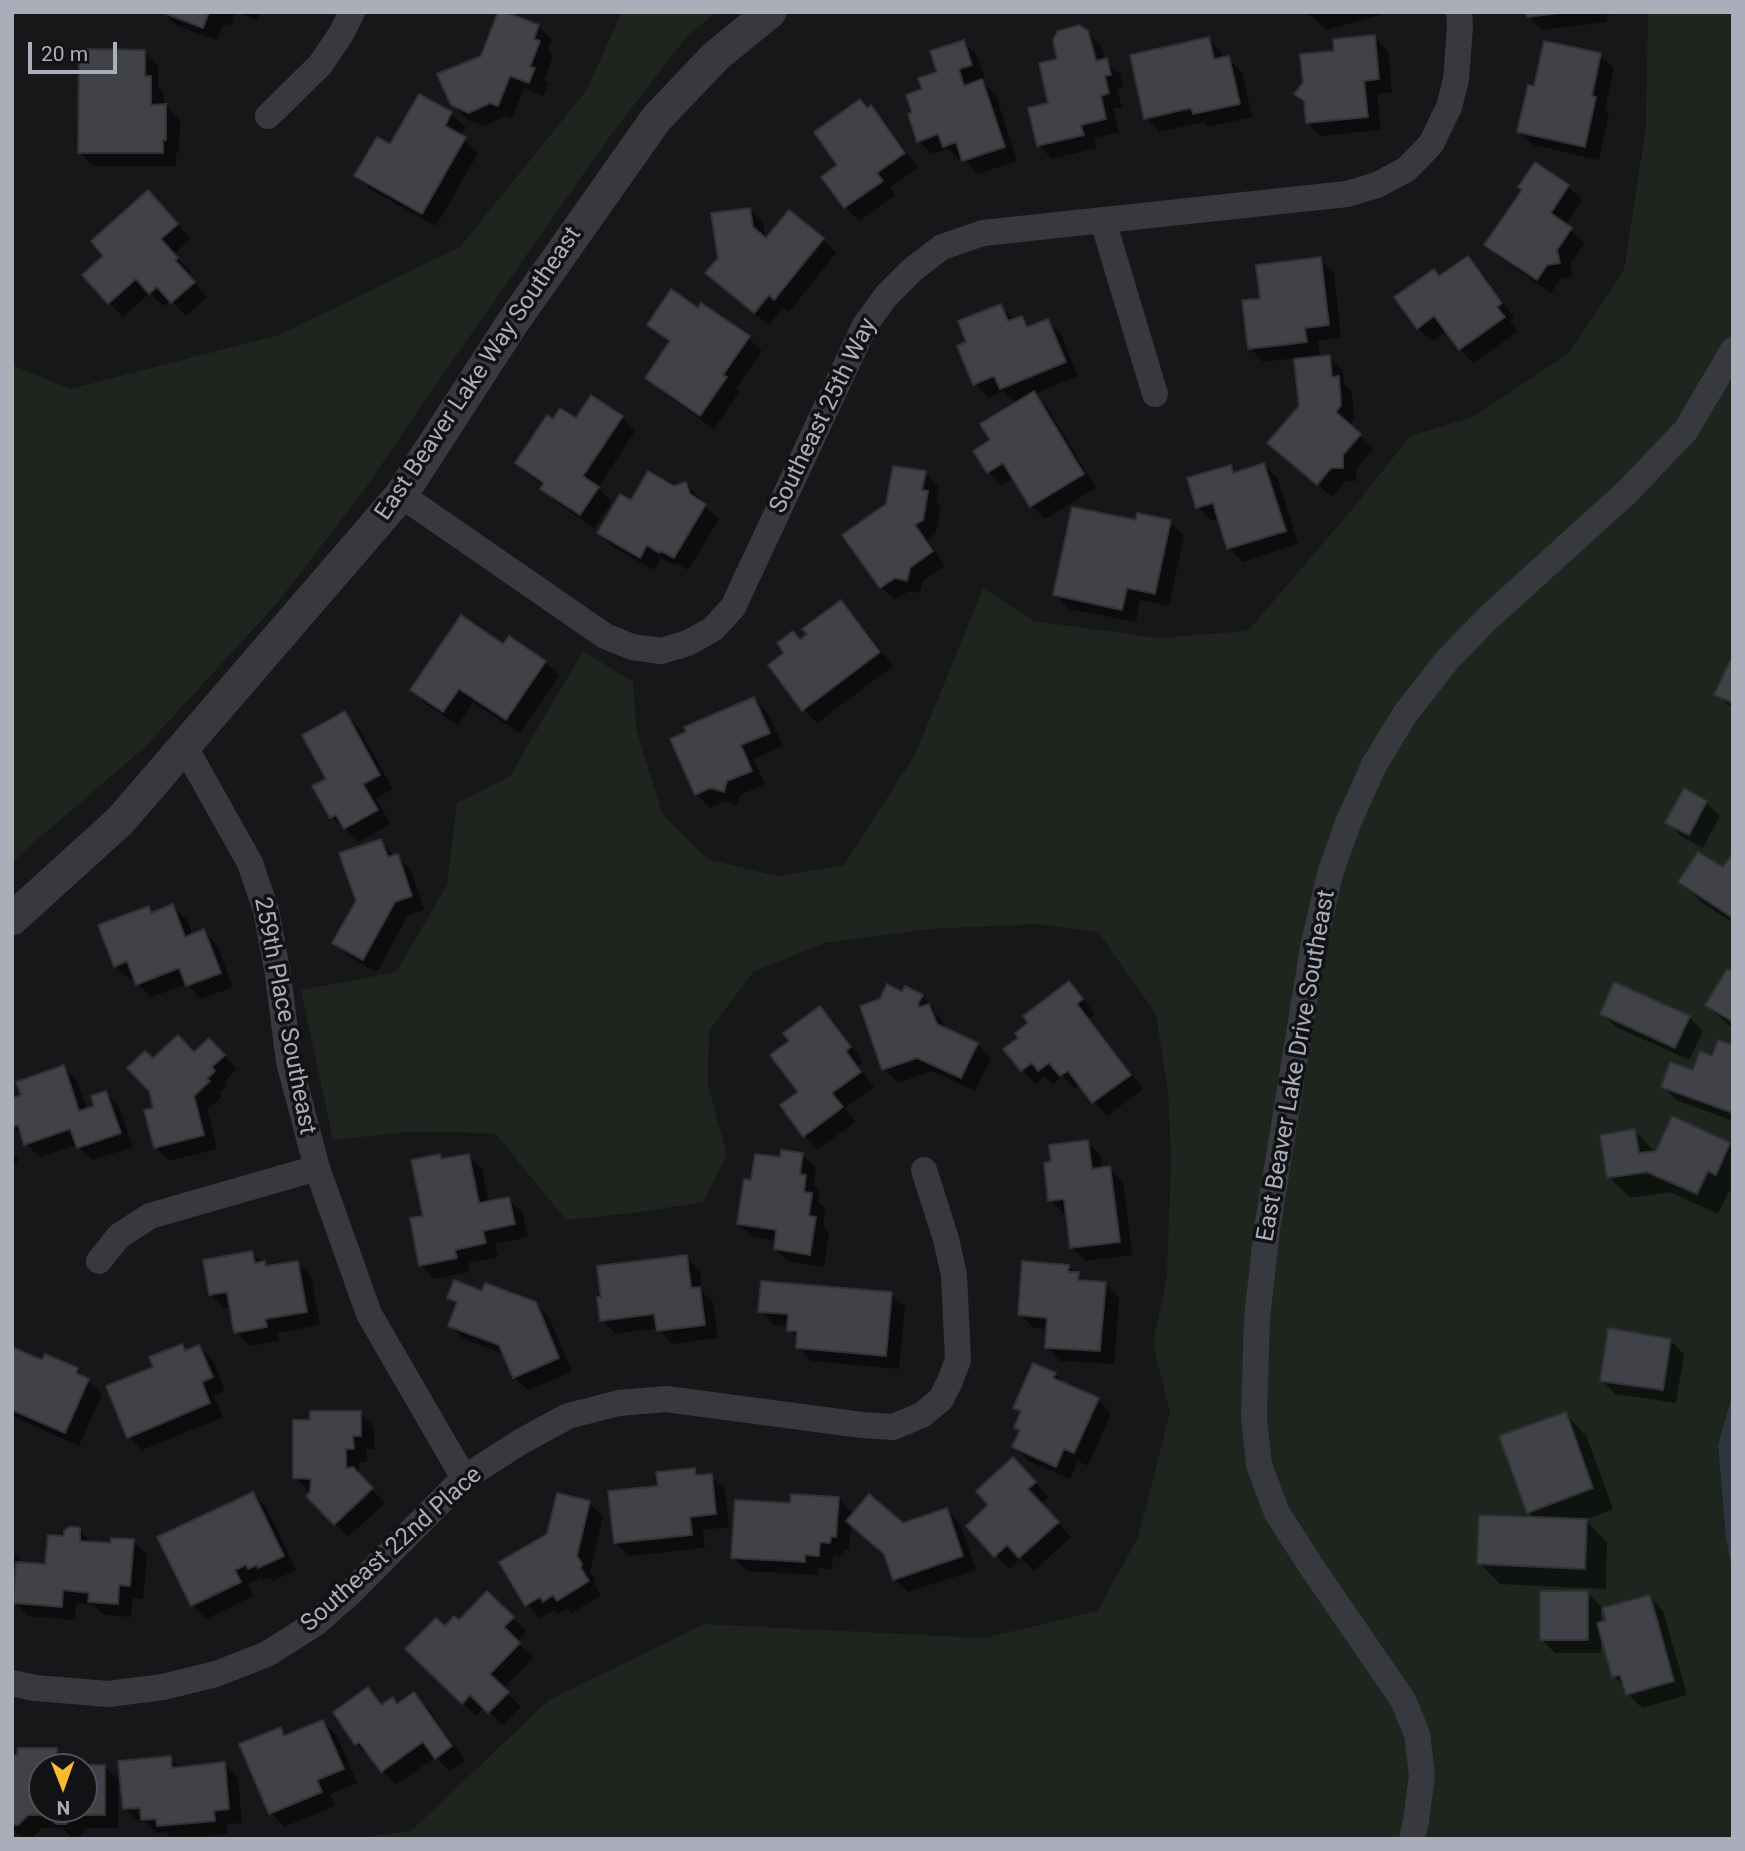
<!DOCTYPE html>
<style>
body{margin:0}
#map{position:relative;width:1745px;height:1851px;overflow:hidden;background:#17171a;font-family:Roboto,sans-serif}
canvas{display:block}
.frame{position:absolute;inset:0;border:14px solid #a9aeba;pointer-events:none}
.north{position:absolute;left:28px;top:1753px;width:70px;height:70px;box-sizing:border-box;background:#121215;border:2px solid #4e5057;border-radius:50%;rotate:179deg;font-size:19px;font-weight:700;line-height:28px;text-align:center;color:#a9aeba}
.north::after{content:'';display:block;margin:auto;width:24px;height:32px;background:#fabb2f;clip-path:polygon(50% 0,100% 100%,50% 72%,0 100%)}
.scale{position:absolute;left:28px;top:42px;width:89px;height:32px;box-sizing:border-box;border:4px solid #a9aeba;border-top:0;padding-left:9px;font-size:21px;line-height:24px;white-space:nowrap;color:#a9aeba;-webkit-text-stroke:5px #121215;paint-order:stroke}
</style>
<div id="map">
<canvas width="1745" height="1851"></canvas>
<div class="frame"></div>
<div class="north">N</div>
<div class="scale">20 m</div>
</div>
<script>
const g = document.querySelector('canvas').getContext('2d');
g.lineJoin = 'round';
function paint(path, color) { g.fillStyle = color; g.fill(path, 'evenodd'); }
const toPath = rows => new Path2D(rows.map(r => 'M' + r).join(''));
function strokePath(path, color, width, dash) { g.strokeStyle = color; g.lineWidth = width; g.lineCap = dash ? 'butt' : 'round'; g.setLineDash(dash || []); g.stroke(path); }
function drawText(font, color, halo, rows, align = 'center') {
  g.font = font + ' Roboto,sans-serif'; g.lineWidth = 7; g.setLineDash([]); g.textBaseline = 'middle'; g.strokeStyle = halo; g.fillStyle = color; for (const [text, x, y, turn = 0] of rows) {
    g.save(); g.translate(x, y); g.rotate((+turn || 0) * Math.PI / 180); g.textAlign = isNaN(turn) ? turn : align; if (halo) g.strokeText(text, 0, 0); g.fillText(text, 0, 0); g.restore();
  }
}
paint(toPath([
 [622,12,717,12,688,35,610,136,434,387,365,489,278,602,145,747,24,851,12,863,12,365,70,389,279,335,460,247,586,91],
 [1648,12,1733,12,1733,1392,1718,1445,1726,1539,1733,1574,1733,1839,352,1839,411,1831,549,1700,704,1624,984,1638,1098,1611,1138,1537,1170,1413,1153,1344,1167,1275,1171,1159,1168,1092,1156,1014,1098,932,1038,924,930,929,824,943,753,972,709,1031,708,1085,727,1155,703,1202,634,1213,566,1220,495,1133,406,1132,333,1140,301,990,396,972,447,885,457,803,510,776,583,651,633,682,636,729,662,813,707,859,776,876,844,865,916,753,983,588,1034,621,1158,638,1248,631,1350,512,1410,436,1473,417,1568,354,1624,270,1646,127]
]), '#1d251e');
paint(toPath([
 [1733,1392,1733,1574,1726,1539,1718,1445]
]), '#2c363e');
paint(toPath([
 [163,12,235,12,230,26,223,24,217,40,177,26],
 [235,12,260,12,257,20],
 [1303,12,1386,12,1387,13,1326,30,1312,16,1308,17],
 [1528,12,1617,12,1618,14,1606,15,1607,22,1542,30,1528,16],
 [538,26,552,40,548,51,553,56,544,80,548,83,543,96,524,88,512,119,505,116,484,126,466,119,452,104,483,57],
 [1087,32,1101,46,1105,61,1120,74,1123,88,1117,89,1122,107,1113,109,1119,132,1094,138,1097,148,1052,159,1039,145,1050,104,1059,60],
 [1088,39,1092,39,1100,69,1096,70],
 [1374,37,1388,51,1392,92,1377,94,1381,130,1321,136,1307,123],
 [1208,38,1222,52,1223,59,1228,58,1242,72,1252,117,1208,127,1203,122,1160,132,1146,118],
 [964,42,977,56,985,78,980,80,996,95,1017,161,978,174,963,158,958,159,948,149,932,154,918,141,915,113,924,90],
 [144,52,158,66,158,86,164,92,164,106,166,106,180,120,179,153,176,153,176,166,93,166,80,152],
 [1600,55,1614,68,1605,109,1609,113,1599,160,1533,145,1519,132,1535,88],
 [419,96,451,114,465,127,460,136,478,153,436,226,370,189,357,175,391,147],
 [860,101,868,109,871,107,884,120,918,168,890,187,895,195,859,221,845,207,824,177,840,165],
 [1535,164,1568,187,1582,200,1565,225,1585,243,1570,264,1573,276,1561,278,1551,293,1500,258,1487,245,1524,190],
 [162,206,191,239,174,254,191,272,188,275,207,297,186,316,171,300,163,306,150,293,123,317,84,275],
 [749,209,763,223,766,242,823,239,836,253,789,312,783,308,769,325,721,287,707,273,719,258],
 [1468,258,1482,272,1514,318,1510,321,1517,332,1473,363,1460,349,1447,331,1432,341,1418,328,1434,271,1440,277],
 [1320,259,1334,273,1341,338,1318,341,1320,358,1329,357,1343,371,1344,384,1352,392,1354,419,1349,426,1373,449,1356,469,1356,481,1345,481,1332,497,1270,443,1301,406,1296,358,1263,362,1250,348,1262,300],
 [1000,306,1015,320,1021,318,1031,327,1047,321,1061,334,1078,376,1034,394,1047,407,1096,488,1045,519,1031,506,1014,478,1002,485,988,472,992,440,1016,403,1004,391,988,398,975,384,969,343],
 [698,310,748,338,762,351,736,389,739,392,714,429,661,391,647,378,670,343,649,324],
 [622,417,635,431,598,488,612,502,594,528,556,502,542,488,544,485,531,477,518,463,553,421],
 [1264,465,1278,479,1298,544,1243,562,1229,548,1220,518,1211,521,1198,507,1230,467,1237,474],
 [925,473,939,487,936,502,941,507,936,533,928,540,945,566,923,581,920,593,909,591,895,600,881,587,888,505],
 [686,484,700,498,701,503,719,519,688,570,675,563,674,565,661,558,654,570,613,547,599,533,632,503],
 [1137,522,1170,522,1184,536,1169,606,1140,600,1136,622,1069,609,1055,595],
 [841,602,855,616,893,666,817,723,803,709,801,641],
 [504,646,545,662,559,676,520,733,473,702,458,725,426,704,413,690],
 [1733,664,1733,709,1716,694],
 [754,699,767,712,783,746,753,759,765,784,740,795,737,805,725,801,710,808,696,794],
 [345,713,358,727,393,789,376,798,390,824,359,842,331,817,328,779],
 [1706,802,1720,816,1703,848,1681,836,1668,822],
 [381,841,395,857,397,856,411,870,424,910,408,915,377,972,348,956,335,943,357,901],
 [1733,856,1733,923,1701,902,1680,881,1724,870],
 [173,906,187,920,193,936,204,931,217,945,233,987,201,999,187,984,151,997,138,984,135,977,129,979,115,966,148,908,153,914],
 [1733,974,1733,1029,1707,1005],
 [1069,984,1082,997,1095,1014,1089,1018,1143,1089,1107,1116,1094,1102,1081,1085,1075,1089,1063,1076,1053,1084,1045,1076,1035,1084,1022,1070,1021,1038],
 [903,994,922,996,935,1010,934,1012,942,1019,946,1030,977,1044,991,1058,975,1091,932,1071,898,1083,884,1069],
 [820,1008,834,1022,863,1062,858,1066,874,1087,845,1108,855,1122,818,1149,804,1135,800,1092,791,1042],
 [1602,1013,1689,1017,1703,1031,1689,1060,1616,1027],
 [209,1040,237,1069,224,1082,228,1085,219,1093,222,1096,207,1110,217,1149,169,1161,156,1147,153,1061,195,1054],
 [1733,1047,1733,1121,1676,1100,1663,1087,1694,1072,1713,1058],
 [63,1067,77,1081,87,1110,96,1107,106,1093,119,1106,133,1147,92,1160,76,1145,40,1157,26,1144,24,1137,13,1127,23,1096],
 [1635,1131,1657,1154,1729,1144,1733,1148,1733,1193,1729,1191,1718,1214,1670,1192,1630,1198,1609,1177],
 [1087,1142,1101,1156,1103,1169,1109,1168,1123,1182,1132,1255,1086,1261,1072,1247,1068,1213,1064,1214,1050,1200],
 [12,1152,19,1159,12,1170],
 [803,1155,816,1168,814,1185,819,1191,818,1201,825,1208,823,1227,829,1233,824,1267,789,1262,775,1249,776,1241,753,1237,739,1224,753,1182,781,1159],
 [439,1156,444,1160,468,1156,482,1169,489,1203,509,1199,522,1212,528,1237,495,1244,498,1257,468,1263,470,1272,434,1279,421,1265,425,1217],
 [252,1253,269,1267,297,1262,311,1276,320,1325,277,1333,279,1341,250,1346,236,1332,231,1307,224,1308,211,1295],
 [686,1257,700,1271,702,1292,713,1302,718,1338,672,1344,658,1328,616,1334,602,1320],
 [1068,1266,1086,1282,1105,1284,1119,1297,1114,1364,1060,1361,1047,1347,1048,1329,1033,1328,1020,1314],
 [483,1293,535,1303,549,1317,572,1372,528,1390,514,1377,505,1355,464,1339,450,1325,458,1306,449,1297],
 [891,1294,905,1307,899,1369,811,1361,798,1347,798,1339,789,1330,789,1326,774,1325,760,1311],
 [1670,1340,1684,1354,1676,1403,1615,1394,1602,1380],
 [181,1346,188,1352,199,1347,213,1361,225,1391,214,1396,223,1417,142,1450,129,1437,155,1367],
 [12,1349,43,1362,77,1370,102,1394,79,1446,12,1416],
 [1055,1374,1066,1385,1098,1399,1111,1413,1088,1466,1078,1461,1070,1479,1028,1461,1014,1447,1021,1432,1016,1427,1022,1414,1015,1407],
 [360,1413,374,1427,374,1449,366,1449,367,1462,359,1462,359,1476,385,1503,348,1537,309,1496,313,1491,309,1491,295,1478,312,1422],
 [1565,1414,1586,1435,1613,1509,1585,1520,1607,1542,1606,1589,1500,1584,1479,1563,1536,1519,1528,1512],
 [695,1470,702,1477,711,1476,725,1490,729,1527,703,1530,705,1548,629,1556,615,1542,660,1487],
 [1027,1473,1048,1497,1041,1504,1071,1537,1034,1571,1021,1558,1009,1569,996,1555],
 [252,1494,266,1507,296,1570,273,1581,270,1578,263,1581,260,1578,248,1584,253,1596,206,1619,192,1605],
 [838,1498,852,1512,851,1517,903,1525,946,1510,960,1524,976,1570,908,1592,894,1579,887,1556,851,1524,849,1550,844,1549,844,1556,833,1555,832,1569,818,1568,818,1575,747,1571,733,1557,792,1505],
 [589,1503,603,1516,590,1572,595,1579,594,1583,601,1595,572,1613,567,1608,558,1614,554,1610,540,1618,527,1604,549,1535],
 [78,1529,93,1544,112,1545,133,1541,147,1555,143,1599,133,1598,131,1617,104,1615,94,1605,76,1603,75,1620,28,1616,15,1602,18,1564,12,1574,12,1551,21,1559,18,1564,47,1566,65,1538],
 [487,1593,526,1631,517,1642,533,1658,503,1689,521,1707,503,1725,484,1707,476,1716,408,1649,459,1623],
 [1587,1593,1601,1606,1601,1624,1650,1597,1663,1611,1687,1695,1642,1708,1628,1694,1626,1688,1614,1676,1601,1634,1601,1653,1555,1653,1541,1639],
 [368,1690,383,1706,398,1705,414,1695,428,1708,465,1761,450,1771,435,1757,396,1785,357,1744],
 [323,1722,337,1736,357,1783,330,1794,335,1806,284,1827,271,1813,242,1745,280,1729,288,1737],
 [56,1750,70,1763,70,1767,105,1767,118,1780,118,1828,84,1828,83,1834,80,1837,71,1837,62,1828,42,1828,32,1838,23,1838,12,1829,12,1756],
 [42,1767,84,1767,84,1809,42,1809],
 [170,1758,181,1769,224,1764,238,1778,242,1823,227,1824,227,1834,172,1839,166,1832,156,1833,145,1822,139,1822,125,1809]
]), '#0007');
const building = toPath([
 [161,12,209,12,203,28,161,12],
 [498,12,505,12,539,25,534,39,540,41,530,67,535,68,529,83,510,76,498,106,490,103,469,113,451,105,437,74,481,56,498,12],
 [1526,12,1567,12,1527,17,1526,12],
 [1079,25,1088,31,1096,61,1107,58,1111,75,1105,76,1109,93,1101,96,1106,119,1081,125,1084,135,1037,146,1028,108,1048,103,1039,63,1057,59,1053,40,1058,31,1079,25],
 [1375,35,1379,79,1364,81,1368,117,1306,123,1304,101,1294,94,1303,83,1300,54,1334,51,1333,39,1375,35],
 [1209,37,1214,59,1229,56,1240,104,1193,114,1191,108,1144,119,1130,55,1209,37],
 [964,40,972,65,959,69,964,86,982,79,1005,147,962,161,956,142,943,147,938,134,917,142,908,114,912,112,906,95,922,89,918,78,937,72,930,51,964,40],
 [1544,41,1601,53,1592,96,1596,97,1585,147,1517,132,1528,85,1534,86,1544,41],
 [79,49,145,50,145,76,151,76,151,105,166,104,166,140,163,140,163,153,78,153,79,49],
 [419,94,452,112,445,126,466,137,422,214,354,176,377,137,390,144,419,94],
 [860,99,867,108,871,105,905,153,877,173,883,181,844,208,821,177,837,165,814,132,860,99],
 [1535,162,1569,185,1551,213,1572,228,1557,250,1560,263,1547,265,1537,280,1484,245,1522,190,1518,187,1535,162],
 [148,190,178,224,161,239,178,258,175,260,195,282,171,303,157,287,149,294,136,279,108,304,82,275,103,256,91,241,148,190],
 [750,208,753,227,766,238,789,210,824,238,774,300,769,295,754,313,705,273,718,258,711,213,750,208],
 [1468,256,1502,303,1497,307,1505,317,1459,350,1434,316,1417,329,1394,297,1434,269,1439,276,1468,256],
 [1321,257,1329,325,1305,328,1307,342,1248,349,1242,300,1260,299,1256,265,1321,257],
 [671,289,698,308,701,303,750,336,723,375,727,377,700,416,645,378,670,341,647,325,671,289],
 [1001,304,1008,321,1022,316,1027,327,1048,319,1066,362,1000,389,994,376,973,385,957,346,966,342,958,321,1001,304],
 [1330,355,1332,377,1339,376,1341,405,1336,412,1361,434,1343,455,1343,468,1331,468,1317,485,1267,443,1299,406,1294,359,1330,355],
 [1034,391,1084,474,1030,507,1003,463,987,473,973,451,990,440,980,424,1034,391],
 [591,395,623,416,583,476,599,487,580,515,540,489,544,483,515,463,547,415,553,419,560,408,576,418,591,395],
 [1264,463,1286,531,1227,549,1213,503,1196,508,1187,478,1231,465,1233,473,1264,463],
 [893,466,926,471,922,490,928,491,923,520,915,525,933,551,910,568,907,581,895,578,880,588,842,535,886,504,893,466],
 [648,471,674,486,686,482,690,494,706,504,674,558,661,551,659,553,647,545,640,558,597,533,620,494,631,500,648,471],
 [1072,507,1136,520,1137,513,1171,520,1155,594,1127,588,1122,610,1053,595,1072,507],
 [841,600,880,652,802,711,768,665,784,653,777,643,793,631,800,640,807,634,802,629,841,600],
 [461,615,503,644,509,636,546,661,506,720,459,689,443,712,410,690,461,615],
 [1730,661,1733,662,1733,703,1714,695,1730,661],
 [754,697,770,733,741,745,752,771,727,781,724,792,710,788,695,795,670,739,686,732,684,727,754,697],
 [345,711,380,775,363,784,378,810,344,829,336,815,330,818,312,786,326,779,302,735,345,711],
 [1684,788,1707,801,1689,835,1665,823,1684,788],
 [381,839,388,857,398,854,412,896,395,902,363,960,332,943,356,901,339,853,381,839],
 [1698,852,1723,867,1733,853,1733,918,1678,882,1698,852],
 [173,904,185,937,204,929,221,973,186,986,179,968,136,985,127,961,114,967,98,925,149,906,151,913,173,904],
 [1727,969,1733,972,1733,1022,1705,1005,1727,969],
 [1069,981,1083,999,1077,1004,1131,1075,1092,1103,1068,1071,1060,1076,1049,1063,1038,1071,1032,1063,1021,1071,1003,1049,1018,1038,1015,1033,1028,1023,1023,1016,1069,981],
 [1614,982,1690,1016,1675,1048,1600,1014,1614,982],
 [887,984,902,992,905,986,923,995,918,1004,919,1007,929,1004,937,1024,978,1043,961,1078,917,1058,882,1070,860,1006,880,999,887,984],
 [820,1006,851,1047,846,1051,861,1072,832,1093,843,1107,803,1137,780,1105,798,1092,770,1055,789,1041,783,1033,820,1006],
 [178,1035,194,1052,209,1038,225,1055,212,1067,215,1071,207,1079,210,1081,194,1096,204,1135,154,1148,144,1110,153,1108,149,1091,127,1068,145,1051,153,1058,178,1035],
 [1718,1040,1733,1045,1733,1113,1661,1087,1670,1062,1693,1070,1700,1051,1712,1056,1718,1040],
 [64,1065,79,1111,94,1106,91,1096,106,1091,121,1133,77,1148,70,1129,24,1145,18,1125,12,1127,12,1098,21,1095,16,1082,64,1065],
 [1672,1116,1730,1143,1716,1175,1708,1171,1697,1194,1647,1172,1607,1178,1600,1135,1635,1129,1639,1153,1656,1151,1672,1116],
 [1088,1140,1092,1169,1110,1166,1120,1242,1070,1248,1064,1199,1048,1201,1044,1163,1051,1161,1049,1145,1088,1140],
 [781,1150,803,1153,800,1174,806,1175,804,1192,812,1193,809,1216,816,1217,810,1255,774,1249,776,1230,737,1224,744,1179,751,1180,755,1154,780,1157,781,1150],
 [440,1154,441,1159,469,1154,479,1203,509,1197,515,1224,483,1231,486,1243,455,1250,457,1258,419,1266,410,1218,423,1216,411,1160,440,1154],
 [252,1251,255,1263,265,1261,266,1266,298,1261,307,1312,265,1319,267,1327,234,1333,227,1292,209,1295,203,1260,252,1251],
 [687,1255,691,1288,700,1287,705,1325,657,1331,654,1314,600,1321,597,1297,601,1297,597,1266,687,1255],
 [1022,1261,1069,1265,1068,1272,1079,1272,1078,1280,1106,1282,1100,1351,1045,1348,1047,1318,1018,1315,1022,1261],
 [454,1280,482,1291,485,1283,536,1302,559,1358,513,1378,499,1345,448,1326,457,1302,447,1298,454,1280],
 [761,1281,892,1292,886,1356,796,1348,797,1331,787,1331,788,1314,758,1312,761,1281],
 [1608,1328,1671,1339,1663,1390,1600,1381,1608,1328],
 [182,1344,185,1351,199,1345,213,1377,202,1382,210,1403,127,1438,106,1386,153,1367,149,1357,182,1344],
 [12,1347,42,1360,45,1354,78,1368,76,1373,89,1379,65,1433,12,1410,12,1347],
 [1033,1363,1056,1373,1053,1378,1099,1398,1074,1453,1064,1449,1056,1467,1012,1447,1020,1430,1014,1428,1021,1411,1013,1408,1033,1363],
 [310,1411,361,1411,361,1436,353,1436,354,1449,346,1449,346,1468,353,1467,373,1488,334,1525,306,1496,310,1492,311,1479,293,1478,293,1420,310,1420,310,1411],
 [1566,1412,1593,1488,1527,1513,1499,1436,1566,1412],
 [1013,1457,1036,1482,1028,1489,1059,1522,1019,1558,1007,1545,994,1557,966,1526,988,1505,976,1491,1013,1457],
 [695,1468,696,1475,712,1474,716,1514,690,1517,692,1535,614,1543,608,1491,658,1486,656,1472,695,1468],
 [253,1492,284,1556,258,1568,257,1565,248,1569,246,1565,235,1570,241,1582,191,1606,157,1537,253,1492],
 [557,1493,590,1501,577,1556,582,1564,581,1568,589,1581,557,1601,553,1595,543,1602,540,1597,525,1606,499,1562,547,1534,557,1493],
 [791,1494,839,1497,836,1537,831,1537,830,1543,820,1542,819,1556,805,1555,805,1562,731,1558,735,1500,790,1503,791,1494],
 [869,1494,903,1523,947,1508,963,1556,893,1580,884,1554,846,1521,869,1494],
 [1479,1515,1587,1519,1585,1569,1477,1564,1479,1515],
 [69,1527,78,1527,80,1529,80,1541,111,1543,111,1538,134,1539,130,1586,119,1585,118,1604,88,1602,89,1593,63,1590,62,1607,13,1603,16,1562,45,1564,48,1535,64,1536,64,1531,69,1527],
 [487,1591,514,1617,504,1627,520,1643,490,1674,509,1692,488,1713,470,1695,462,1704,405,1649,436,1618,445,1626,454,1616,459,1620,487,1591],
 [1540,1591,1588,1591,1588,1640,1540,1640,1540,1591],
 [1650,1595,1674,1681,1626,1695,1620,1675,1612,1677,1597,1623,1606,1620,1602,1608,1650,1595],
 [368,1687,381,1705,393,1697,397,1704,414,1692,452,1746,435,1759,423,1742,381,1772,359,1742,355,1745,333,1712,368,1687],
 [323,1720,344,1769,317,1780,322,1792,269,1814,239,1744,281,1727,284,1736,323,1720],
 [18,1748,57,1748,57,1765,105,1765,105,1815,71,1815,70,1820,66,1824,56,1824,52,1819,52,1815,28,1815,18,1825,12,1825,12,1755,17,1755,18,1748],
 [42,1767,84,1767,84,1809,42,1809,42,1767],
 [171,1756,172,1768,225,1762,229,1809,214,1811,215,1821,157,1826,156,1819,141,1820,140,1808,123,1809,118,1761,171,1756]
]);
paint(building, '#414247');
strokePath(building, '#313136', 2);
strokePath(toPath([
 [268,116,320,65,341,34,352,12],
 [1103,221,1155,394],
 [401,495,605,636,632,647,661,651,688,643,713,629,733,607,865,325,886,296,912,270,942,247,983,233,1347,194,1377,185,1407,169,1431,144,1449,107,1456,80,1460,27,1459,12],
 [185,747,250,863,266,910,278,975,289,1062,317,1168,369,1314,464,1478],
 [99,1261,119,1236,150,1216,317,1168],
 [12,1683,35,1688,108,1694,163,1687,216,1674,267,1654,316,1623,350,1593,464,1478,522,1441,568,1416,619,1403,666,1399,862,1425,893,1427,922,1415,941,1399,950,1381,958,1360,954,1275,946,1239,924,1170],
 [1412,1839,1416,1821,1422,1776,1417,1734,1403,1700,1311,1566,1277,1513,1259,1465,1254,1417,1257,1318,1267,1229,1313,948,1330,874,1348,823,1374,765,1405,714,1448,659,1489,617,1626,493,1686,430,1733,350]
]), '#38393f', 26);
strokePath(toPath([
 [12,919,120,821,401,495,513,322,656,119,716,56,770,12]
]), '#38393f', 33);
drawText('24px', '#a9aeba', '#121215', [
 ["East Beaver Lake Way Southeast",479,374,-56],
 ["Southeast 25th Way",824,416,-64],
 ["259th Place Southeast",284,1016,79],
 ["East Beaver Lake Drive Southeast",1297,1066,-80],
 ["Southeast 22nd Place",392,1550,-42]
]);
</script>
